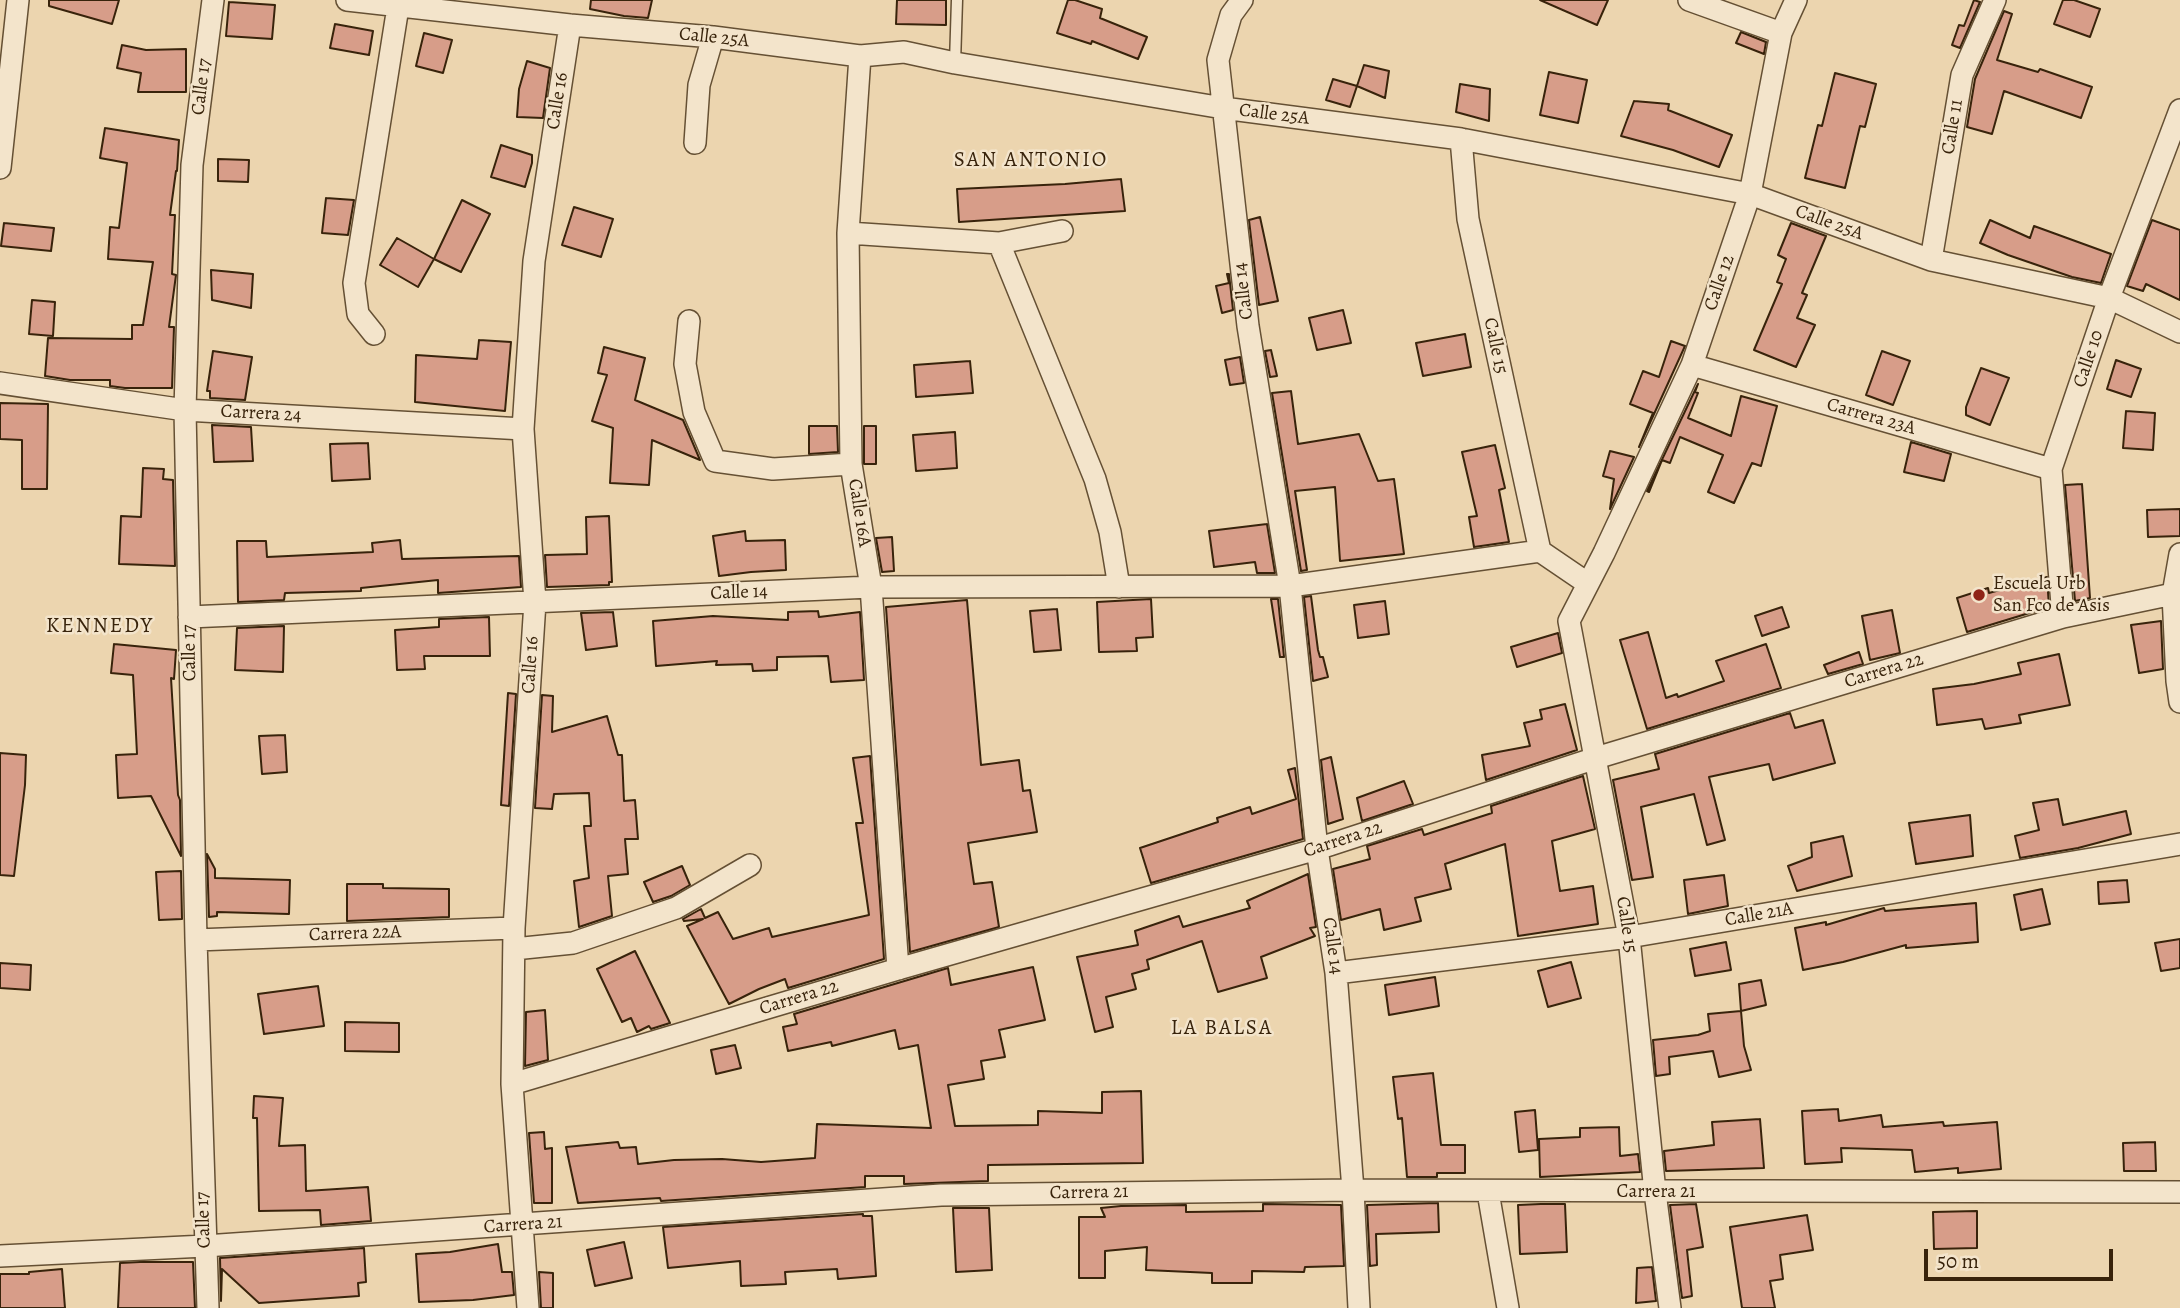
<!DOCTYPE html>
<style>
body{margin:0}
#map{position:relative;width:2180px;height:1308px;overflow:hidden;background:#ecd5af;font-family:Alegreya,serif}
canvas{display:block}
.scale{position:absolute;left:1924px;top:1249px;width:189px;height:32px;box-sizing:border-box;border:4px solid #38230b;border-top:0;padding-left:9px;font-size:21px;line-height:24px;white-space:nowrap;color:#38230b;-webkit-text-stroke:5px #f3e4cb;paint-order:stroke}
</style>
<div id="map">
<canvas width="2180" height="1308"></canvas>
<div class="scale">50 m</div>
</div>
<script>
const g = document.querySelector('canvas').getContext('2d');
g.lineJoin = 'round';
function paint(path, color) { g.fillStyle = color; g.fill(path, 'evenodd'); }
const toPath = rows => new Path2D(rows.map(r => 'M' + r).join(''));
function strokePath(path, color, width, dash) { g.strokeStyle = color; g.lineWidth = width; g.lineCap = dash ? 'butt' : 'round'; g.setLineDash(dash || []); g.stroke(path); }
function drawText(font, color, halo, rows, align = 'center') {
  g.font = font + ' Alegreya,serif'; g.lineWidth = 5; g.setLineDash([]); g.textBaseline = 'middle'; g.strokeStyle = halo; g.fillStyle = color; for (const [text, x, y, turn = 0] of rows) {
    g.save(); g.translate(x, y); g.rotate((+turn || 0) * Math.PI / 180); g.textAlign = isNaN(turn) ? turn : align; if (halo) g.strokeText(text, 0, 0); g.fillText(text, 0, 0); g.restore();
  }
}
const building = toPath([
 [49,0,119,0,112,24,49,6,49,0],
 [591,0,652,0,648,18,624,16,590,9,591,0],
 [897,0,946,0,946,25,896,24,897,0],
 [1068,0,1075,0,1102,9,1100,18,1147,37,1138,59,1092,41,1091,44,1057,33,1068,0],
 [1540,0,1608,0,1597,25,1540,0],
 [1974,0,1980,2,1960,48,1952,45,1959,25,1964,26,1974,0],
 [2063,0,2074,0,2100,9,2090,37,2054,24,2063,0],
 [229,2,275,5,272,39,226,36,229,2],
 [2004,11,2012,14,1997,60,2038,72,2040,69,2092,87,2081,118,2004,91,1992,134,1967,127,1975,79,2004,11],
 [335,24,373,31,369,55,330,48,335,24],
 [1741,32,1766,42,1764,54,1736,43,1741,32],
 [424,33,452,40,443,73,416,66,424,33],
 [122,45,146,50,186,49,186,92,138,92,141,73,117,68,122,45],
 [527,61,550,68,543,118,517,117,519,89,527,61],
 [1364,65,1389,71,1385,98,1357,86,1364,65],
 [1549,72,1587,80,1578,123,1540,115,1549,72],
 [1835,73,1876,84,1865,127,1860,126,1845,188,1805,178,1818,125,1822,126,1835,73],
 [1333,79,1357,86,1350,107,1326,100,1333,79],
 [1460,84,1490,89,1489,121,1456,112,1460,84],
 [1634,101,1669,104,1668,110,1732,135,1719,167,1673,150,1621,136,1634,101],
 [105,128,179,140,177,171,176,171,170,215,175,215,172,274,176,275,169,327,174,327,172,388,125,388,110,386,110,380,70,380,45,376,48,338,132,339,132,325,143,325,153,262,108,259,110,227,119,228,127,163,100,158,105,128],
 [501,145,532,155,532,163,525,187,491,177,501,145],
 [218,159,249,160,248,182,218,181,218,159],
 [1121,179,1125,211,959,222,957,189,1065,184,1121,179],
 [326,198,354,200,348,235,322,233,326,198],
 [462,200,490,214,461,272,434,259,462,200],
 [574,207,613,219,601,257,562,245,574,207],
 [1260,217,1278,301,1259,305,1249,220,1260,217],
 [1990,220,2030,238,2034,226,2111,254,2101,283,2072,277,2008,255,1980,243,1990,220],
 [2152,220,2180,230,2180,300,2146,284,2143,291,2127,286,2152,220],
 [4,223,54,228,51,251,1,246,4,223],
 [1791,223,1826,236,1802,293,1807,295,1797,318,1815,325,1796,367,1754,350,1782,284,1777,282,1786,259,1778,255,1791,223],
 [397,238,434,259,418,287,380,265,397,238],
 [211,270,253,274,251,308,212,300,211,270],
 [1227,274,1229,274,1233,310,1222,313,1216,286,1229,283,1227,274],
 [32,300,55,302,53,336,29,334,32,300],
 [1343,310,1351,343,1317,350,1309,318,1343,310],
 [1465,334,1471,367,1423,376,1416,343,1465,334],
 [479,340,511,342,505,411,415,402,416,355,477,359,479,340],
 [1671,341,1685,346,1639,447,1653,413,1630,404,1643,371,1659,377,1671,341],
 [604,347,645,358,635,400,683,420,700,460,652,440,649,485,610,483,613,428,592,421,607,375,598,373,604,347],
 [1271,350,1277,376,1270,377,1265,351,1271,350],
 [213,351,252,357,245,400,210,398,210,391,207,391,213,351],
 [1882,351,1910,361,1893,405,1866,395,1882,351],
 [1240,357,1244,383,1230,385,1225,360,1240,357],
 [2116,360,2141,369,2131,397,2107,389,2116,360],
 [970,361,973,393,916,397,914,365,970,361],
 [1981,368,2009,378,1990,425,1966,415,1966,407,1981,368],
 [1698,384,1695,392,1698,393,1688,418,1731,436,1741,396,1777,406,1761,466,1752,463,1734,503,1708,492,1723,455,1680,437,1670,463,1662,460,1649,492,1647,491,1698,384],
 [1291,391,1298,444,1359,434,1378,481,1394,479,1404,554,1340,561,1335,487,1295,491,1307,570,1301,571,1272,393,1291,391],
 [0,403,48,404,47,489,22,489,22,440,0,439,0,403],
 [2126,411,2155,413,2153,450,2123,448,2126,411],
 [212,425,251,427,253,461,214,462,212,425],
 [809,426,837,426,838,452,809,454,809,426],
 [864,426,876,426,876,464,864,464,864,426],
 [955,432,957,468,916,471,913,435,955,432],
 [1911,442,1951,454,1944,481,1904,472,1911,442],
 [368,443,370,479,332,481,330,444,368,443],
 [1495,445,1505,488,1499,490,1509,542,1474,547,1469,517,1477,516,1462,452,1495,445],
 [1610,451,1634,457,1610,509,1614,479,1603,476,1610,451],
 [143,468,164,469,163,479,173,480,175,566,119,564,121,516,141,517,143,468],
 [2082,484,2090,598,2075,601,2065,485,2082,484],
 [2180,509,2180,536,2148,537,2147,510,2180,509],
 [609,516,612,582,609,582,609,585,547,587,545,555,587,554,586,517,609,516],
 [1267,524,1275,573,1257,573,1255,562,1214,567,1209,531,1267,524],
 [745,531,746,541,785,540,786,570,751,572,719,576,713,536,745,531],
 [892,537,894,571,882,572,876,538,892,537],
 [400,540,402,559,519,556,521,587,438,593,438,580,361,588,361,591,285,593,284,600,238,602,237,541,266,541,267,557,373,552,372,543,400,540],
 [2047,577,2049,607,1967,632,1957,598,1988,588,1989,593,2047,577],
 [1311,596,1318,650,1320,657,1323,657,1328,677,1313,681,1304,597,1311,596],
 [1151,599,1153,637,1136,638,1137,651,1099,652,1097,602,1151,599],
 [1271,599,1278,599,1284,657,1280,657,1271,599],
 [967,600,981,765,1019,760,1023,791,1030,790,1037,832,968,843,974,884,992,882,999,927,910,952,886,607,967,600],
 [1385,601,1389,634,1358,638,1354,605,1385,601],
 [1782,607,1789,627,1762,636,1755,616,1782,607],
 [1057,609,1061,650,1034,652,1030,611,1057,609],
 [1892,610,1900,653,1870,660,1862,616,1892,610],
 [818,611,819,617,860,612,864,680,831,682,828,656,777,657,777,670,753,671,752,664,716,665,717,661,656,666,653,621,713,616,788,620,788,612,818,611],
 [613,612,617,646,586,650,581,613,613,612],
 [489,617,490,656,424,656,425,669,397,670,395,630,439,627,439,619,489,617],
 [2161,621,2163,669,2139,673,2131,625,2161,621],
 [284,626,283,672,235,670,237,628,284,626],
 [1648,632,1666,698,1677,694,1678,697,1724,681,1716,661,1766,644,1781,688,1647,729,1620,640,1648,632],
 [1558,633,1562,653,1517,667,1511,647,1558,633],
 [114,644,176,650,174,679,171,678,178,795,180,800,181,856,151,796,118,798,116,755,137,754,133,675,111,673,114,644],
 [1859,652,1863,664,1828,674,1824,665,1859,652],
 [2059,654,2070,705,2019,715,2021,723,1985,729,1982,719,1937,725,1933,689,1974,684,2021,674,2018,663,2059,654],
 [508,693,516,694,509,806,501,805,508,693],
 [542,695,553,696,552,732,607,716,618,755,622,755,624,801,635,800,638,839,625,839,628,874,608,876,612,916,579,927,574,881,589,878,584,826,591,826,589,793,554,794,552,809,535,808,542,695],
 [1565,704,1577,750,1486,780,1482,755,1530,746,1524,723,1542,719,1540,710,1565,704],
 [1790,713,1795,728,1823,720,1835,763,1773,780,1769,764,1709,777,1725,840,1707,845,1694,794,1641,807,1653,877,1632,880,1613,780,1659,769,1655,754,1790,713],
 [285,735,287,772,262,774,259,736,285,735],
 [0,753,26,755,25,785,14,876,0,875,0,753],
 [870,756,884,959,788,988,785,979,759,989,729,1004,687,926,703,919,684,921,683,919,701,909,705,918,718,912,733,939,769,928,772,937,869,915,856,823,863,823,853,758,870,756],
 [1331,757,1343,819,1328,824,1321,760,1331,757],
 [1295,768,1303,839,1151,883,1140,848,1218,822,1217,818,1250,807,1252,814,1296,799,1288,770,1295,768],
 [1583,776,1595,829,1552,841,1560,891,1593,886,1598,924,1518,936,1505,844,1445,864,1451,889,1415,898,1421,921,1384,930,1380,909,1341,920,1333,869,1370,859,1367,846,1422,829,1424,835,1492,813,1491,806,1583,776],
 [1404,781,1413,804,1362,821,1357,798,1404,781],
 [2058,799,2063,825,2126,811,2131,834,2078,848,2020,858,2015,836,2039,830,2033,803,2058,799],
 [1970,815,1973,856,1916,864,1909,823,1970,815],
 [1843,836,1852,876,1797,891,1788,866,1812,857,1811,843,1843,836],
 [207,854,215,869,215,878,290,880,289,914,217,912,217,916,209,917,207,854],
 [682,866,690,885,671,896,653,902,644,882,682,866],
 [181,871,182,919,159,920,156,872,181,871],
 [1308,874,1316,927,1310,928,1315,936,1261,957,1267,978,1218,992,1202,941,1147,960,1149,969,1132,974,1136,989,1106,997,1113,1027,1095,1032,1077,957,1138,945,1135,931,1179,916,1183,927,1250,908,1247,901,1308,874],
 [1724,875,1728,906,1688,914,1684,880,1724,875],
 [2127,880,2129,902,2099,904,2098,882,2127,880],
 [347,884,383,884,383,888,449,889,449,917,347,921,347,884],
 [2042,889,2050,924,2021,930,2014,895,2042,889],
 [1976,903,1978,942,1906,948,1906,945,1843,962,1803,970,1795,928,1826,922,1826,925,1884,908,1885,911,1976,903],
 [2180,939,2180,968,2161,971,2155,943,2180,939],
 [1726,942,1731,970,1695,976,1690,949,1726,942],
 [635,951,670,1023,651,1029,649,1026,637,1032,631,1018,622,1022,597,969,635,951],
 [1571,962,1581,998,1548,1007,1538,971,1571,962],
 [0,963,31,965,30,990,0,988,0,963],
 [1033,967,1045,1020,999,1030,1005,1057,981,1061,984,1079,948,1085,955,1126,1038,1125,1038,1111,1102,1113,1102,1092,1141,1091,1143,1163,988,1165,988,1181,904,1184,904,1176,865,1176,865,1187,661,1201,660,1198,578,1203,566,1147,618,1142,620,1148,636,1147,638,1164,674,1160,722,1159,761,1162,815,1158,817,1124,931,1128,918,1045,899,1049,895,1030,832,1046,831,1042,788,1051,783,1027,797,1024,794,1014,948,968,951,985,1033,967],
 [1435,977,1439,1006,1389,1015,1385,985,1435,977],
 [1761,980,1766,1005,1741,1011,1739,984,1761,980],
 [318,986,324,1026,264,1034,258,994,318,986],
 [545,1010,548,1060,525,1066,526,1012,545,1010],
 [1741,1011,1744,1046,1751,1070,1719,1077,1713,1051,1669,1057,1670,1074,1656,1076,1653,1040,1698,1035,1710,1031,1708,1014,1741,1011],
 [345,1022,399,1023,399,1052,345,1051,345,1022],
 [735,1045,741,1068,716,1074,711,1050,735,1045],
 [1433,1073,1441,1145,1465,1145,1465,1173,1437,1173,1437,1177,1407,1177,1402,1118,1398,1119,1393,1077,1433,1073],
 [254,1096,283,1098,279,1146,305,1145,306,1191,368,1187,371,1221,321,1225,320,1210,259,1211,257,1118,253,1118,254,1096],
 [1838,1109,1839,1121,1881,1115,1883,1127,1943,1122,1944,1126,1997,1122,2001,1169,1958,1173,1958,1168,1915,1172,1912,1150,1841,1148,1842,1162,1805,1164,1802,1111,1838,1109],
 [1535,1110,1538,1150,1519,1152,1515,1112,1535,1110],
 [1760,1119,1764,1168,1666,1171,1664,1151,1714,1145,1712,1122,1760,1119],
 [1619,1127,1620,1156,1638,1154,1640,1172,1540,1177,1539,1139,1580,1137,1580,1128,1619,1127],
 [544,1132,545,1149,552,1148,552,1203,534,1203,529,1133,544,1132],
 [2155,1142,2156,1171,2124,1171,2123,1143,2155,1142],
 [1438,1203,1439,1232,1376,1234,1377,1265,1370,1266,1367,1205,1438,1203],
 [1263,1204,1341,1205,1344,1266,1305,1267,1304,1272,1252,1271,1252,1283,1212,1283,1212,1273,1146,1270,1147,1247,1105,1251,1105,1278,1079,1278,1079,1217,1105,1217,1101,1208,1121,1206,1186,1205,1186,1212,1263,1211,1263,1204],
 [1541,1204,1565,1204,1567,1252,1520,1254,1518,1205,1541,1204],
 [1696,1204,1703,1247,1687,1250,1692,1296,1682,1298,1670,1205,1696,1204],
 [953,1208,989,1208,992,1270,956,1272,953,1208],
 [1977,1211,1977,1248,1934,1249,1933,1212,1977,1211],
 [863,1214,863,1216,872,1216,876,1276,838,1279,837,1269,785,1272,786,1284,741,1286,740,1261,668,1268,663,1227,863,1214],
 [1807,1215,1813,1250,1780,1255,1783,1279,1770,1281,1775,1308,1742,1308,1730,1227,1807,1215],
 [624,1242,632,1278,595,1286,587,1250,624,1242],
 [498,1244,502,1272,512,1272,514,1295,473,1300,419,1302,416,1254,450,1252,498,1244],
 [364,1248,366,1282,358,1283,359,1296,259,1303,222,1269,221,1301,220,1258,364,1248],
 [140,1262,193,1262,195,1308,118,1308,120,1263,140,1262],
 [1652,1267,1656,1301,1636,1303,1637,1268,1652,1267],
 [62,1269,65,1308,0,1308,0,1274,29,1274,29,1272,62,1269],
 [539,1272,553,1273,553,1308,541,1308,539,1272]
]);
paint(building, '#d79d89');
strokePath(building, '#38230b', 2);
const lane = toPath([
 [955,63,957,0]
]);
const street = toPath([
 [347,0,570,25,713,37,860,56,904,52,955,63,1223,108,1461,139,1750,194,1931,260,2109,298,2180,332],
 [1242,0,1231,15,1218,60,1248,326,1290,586,1317,849,1336,973,1353,1190,1359,1308],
 [1689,0,1781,33],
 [860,56,848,233,851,464,871,587,898,969],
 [1461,139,1468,219,1540,551],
 [695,143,699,85,713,37],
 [0,168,18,0],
 [848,233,999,243,1062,231],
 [999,243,1095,479,1110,532,1119,587],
 [1931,260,1962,75,1995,0],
 [689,321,685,364,694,412,715,461,773,469,851,464],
 [374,334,358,314,354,283,398,7],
 [1692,365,2051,469],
 [0,383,185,410,523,429],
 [2180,554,2173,594,2177,681,2180,702],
 [189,617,871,587,1290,586,1540,551,1587,583],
 [2063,617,2051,469,2109,298,2180,110],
 [196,940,514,928],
 [514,949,573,943,676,908,750,865],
 [1336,973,1629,937,2180,844],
 [512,1084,898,969,1317,849,1596,758,2063,617,2173,594],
 [1488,1192,1508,1308],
 [0,1256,205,1246,941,1195,1353,1190,2180,1192],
 [208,1308,196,940,185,410,192,165,213,0],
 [528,1308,512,1084,514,928,535,602,523,429,534,261,570,25],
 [1670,1308,1655,1192,1629,937,1569,621,1604,553,1692,365,1750,194,1781,33,1796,0]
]);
strokePath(lane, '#655034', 13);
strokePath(street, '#655034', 24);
strokePath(lane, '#f3e4cb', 10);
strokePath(street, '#f3e4cb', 21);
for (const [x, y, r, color] of [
 [1979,595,7,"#8f2418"]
]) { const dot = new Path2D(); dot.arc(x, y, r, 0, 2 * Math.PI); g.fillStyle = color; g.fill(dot); strokePath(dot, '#f3e4cb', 2.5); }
drawText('19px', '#38230b', '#f3e4cb', [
 ["Calle 25A",714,38,6],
 ["Calle 17",202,87,-83],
 ["Calle 16",558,101,-81],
 ["Calle 25A",1274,115,7],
 ["Calle 11",1953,127,-81],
 ["Calle 25A",1829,223,20],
 ["Calle 12",1720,283,-71],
 ["Calle 14",1244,291,-97],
 ["Calle 15",1495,346,78],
 ["Calle 10",2089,359,-72],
 ["Carrera 24",261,414,3],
 ["Carrera 23A",1871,417,16],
 ["Calle 16A",859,513,81],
 ["Calle 14",739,593,-2],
 ["Calle 17",190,653,-91],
 ["Calle 16",531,665,-86],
 ["Carrera 22",1884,671,-17],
 ["Carrera 22",1343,840,-18],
 ["Calle 21A",1759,915,-10],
 ["Calle 15",1626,925,81],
 ["Carrera 22A",355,934,-2],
 ["Calle 14",1332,946,82],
 ["Carrera 22",799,998,-17],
 ["Carrera 21",1656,1192],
 ["Carrera 21",1089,1193,-1],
 ["Calle 17",204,1220,-92],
 ["Carrera 21",523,1225,-4]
]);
drawText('19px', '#38230b', '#f3e4cb', [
 ["Escuela Urb",1993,584],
 ["San Fco de Asis",1993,606]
], 'left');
g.letterSpacing = '2px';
drawText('21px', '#38230b', '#f3e4cb', [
 ["SAN ANTONIO",1031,161],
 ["KENNEDY",100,627],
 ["LA BALSA",1222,1029]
]);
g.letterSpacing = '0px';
</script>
